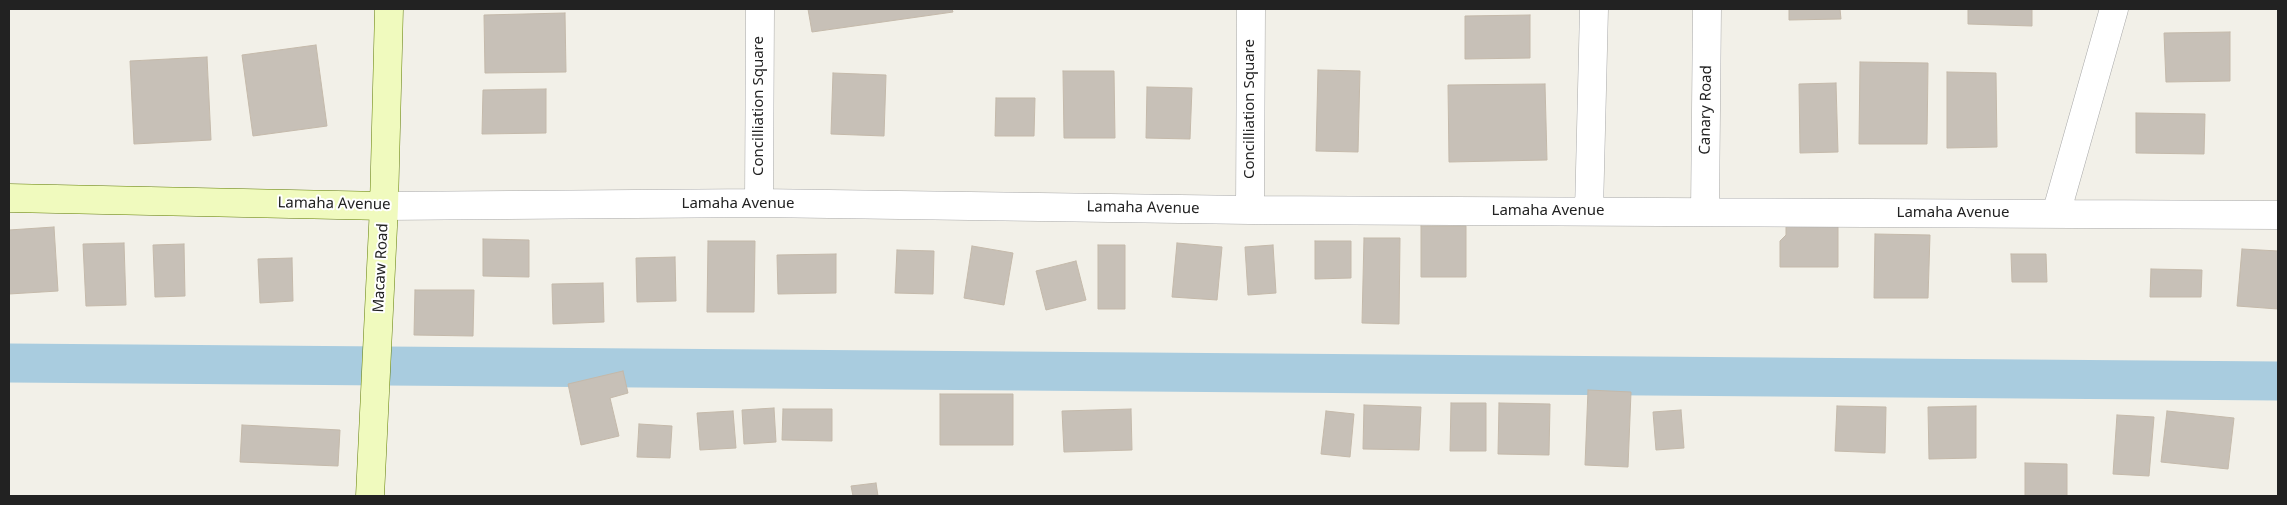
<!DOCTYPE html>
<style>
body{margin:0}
#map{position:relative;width:2287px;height:505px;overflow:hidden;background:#f2f0e8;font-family:"Noto Sans",sans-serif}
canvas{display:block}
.frame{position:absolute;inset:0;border:10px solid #222;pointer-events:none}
</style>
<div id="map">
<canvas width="2287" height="505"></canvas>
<div class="frame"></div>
</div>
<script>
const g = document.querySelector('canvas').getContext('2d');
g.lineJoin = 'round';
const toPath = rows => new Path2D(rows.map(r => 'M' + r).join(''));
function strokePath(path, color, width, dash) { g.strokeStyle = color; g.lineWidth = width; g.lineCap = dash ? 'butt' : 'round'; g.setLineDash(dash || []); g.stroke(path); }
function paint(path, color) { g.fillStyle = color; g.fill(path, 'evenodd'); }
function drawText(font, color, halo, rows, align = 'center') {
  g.font = font + ' "Noto Sans",sans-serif'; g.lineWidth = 4; g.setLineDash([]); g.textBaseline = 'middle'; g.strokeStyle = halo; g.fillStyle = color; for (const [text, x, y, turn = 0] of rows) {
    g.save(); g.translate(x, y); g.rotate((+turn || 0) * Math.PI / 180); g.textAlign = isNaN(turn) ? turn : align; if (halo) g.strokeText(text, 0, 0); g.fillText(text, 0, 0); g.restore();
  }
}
strokePath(toPath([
 [9,363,2278,381]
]), '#a9ccdf', 39);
const building = toPath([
 [808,9,952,9,953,12,812,32,808,9],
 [1789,9,1840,9,1841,19,1789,20,1789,9],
 [1968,9,2032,9,2032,26,1968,24,1968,9],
 [565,13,566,72,485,73,484,15,565,13],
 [1530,15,1530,58,1465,59,1465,16,1530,15],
 [2230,32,2230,81,2166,82,2164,33,2230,32],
 [316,45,327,126,253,136,242,55,316,45],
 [207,57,211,140,134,144,130,61,207,57],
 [1860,62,1928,63,1927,144,1859,144,1860,62],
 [1318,70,1360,71,1358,152,1316,151,1318,70],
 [1063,71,1114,71,1115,138,1064,138,1063,71],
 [1947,72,1996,73,1997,147,1947,148,1947,72],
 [833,73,886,75,884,136,831,134,833,73],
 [1836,83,1838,152,1800,153,1799,84,1836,83],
 [1545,84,1547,160,1449,162,1448,85,1545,84],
 [1147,87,1192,88,1190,139,1146,138,1147,87],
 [546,89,546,133,482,134,483,90,546,89],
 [996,98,1035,98,1034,136,995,136,996,98],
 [2136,113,2205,114,2204,154,2136,153,2136,113],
 [1786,219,1838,219,1838,267,1780,267,1780,241,1786,235,1786,219],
 [1421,226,1466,226,1466,277,1421,277,1421,226],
 [54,227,58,291,9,294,9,230,54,227],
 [1875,234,1930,235,1928,298,1874,298,1875,234],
 [1364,238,1400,238,1399,324,1362,323,1364,238],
 [483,239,529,240,529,277,483,276,483,239],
 [708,241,755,241,754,312,707,312,708,241],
 [1315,241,1351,241,1351,278,1315,279,1315,241],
 [124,243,126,305,86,306,83,244,124,243],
 [1177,243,1222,247,1217,300,1172,297,1177,243],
 [184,244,185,296,155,297,153,245,184,244],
 [1098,245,1125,245,1125,309,1098,309,1098,245],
 [1273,245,1276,293,1248,295,1245,247,1273,245],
 [972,246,1013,253,1004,305,964,298,972,246],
 [2242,249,2278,251,2278,309,2237,306,2242,249],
 [897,250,934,251,933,294,895,293,897,250],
 [836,254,836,293,778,294,777,255,836,254],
 [2011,254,2046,254,2047,282,2012,282,2011,254],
 [675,257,676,301,637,302,636,258,675,257],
 [292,258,293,301,260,303,258,259,292,258],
 [1076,261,1086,300,1046,310,1036,271,1076,261],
 [2151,269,2202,270,2201,297,2150,297,2151,269],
 [603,283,604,322,553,324,552,284,603,283],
 [415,290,474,290,473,336,414,335,415,290],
 [623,371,628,393,610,398,619,436,581,445,568,384,623,371],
 [1588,390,1631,392,1628,467,1585,465,1588,390],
 [940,394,1013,394,1013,445,940,445,940,394],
 [1451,403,1486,403,1486,451,1450,451,1451,403],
 [1499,403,1550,404,1549,455,1498,454,1499,403],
 [1364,405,1421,407,1419,450,1363,449,1364,405],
 [1837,406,1886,407,1885,453,1835,451,1837,406],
 [1976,406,1976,458,1929,459,1928,407,1976,406],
 [774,408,776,442,744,444,742,410,774,408],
 [783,409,832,409,832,441,782,440,783,409],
 [1131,409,1132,450,1064,452,1062,411,1131,409],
 [1681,410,1684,448,1656,450,1653,412,1681,410],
 [733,411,736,448,700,450,697,413,733,411],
 [1326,411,1354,414,1350,457,1321,454,1326,411],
 [2167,411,2234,418,2228,469,2161,462,2167,411],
 [2117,415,2154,417,2149,476,2113,474,2117,415],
 [639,424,672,426,670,458,637,457,639,424],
 [242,425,340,430,338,466,240,462,242,425],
 [2025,463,2067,464,2067,496,2025,496,2025,463],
 [876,483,878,496,853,496,851,486,876,483]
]);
paint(building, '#c7c0b7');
strokePath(building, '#c4b9aa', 1);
const street = toPath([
 [759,203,760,9],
 [384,206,759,203,1250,210,2278,215],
 [1250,210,1251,9],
 [1589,211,1594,9],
 [1705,211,1707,9],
 [2056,214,2114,9]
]);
const secondary = toPath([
 [9,198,384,206],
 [370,496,384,206,389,9]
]);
strokePath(street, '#a9a9a9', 29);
strokePath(secondary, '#617d05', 29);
strokePath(street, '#fff', 28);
strokePath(secondary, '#f0fabe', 28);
drawText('15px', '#222', '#fff', [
 ["Concilliation Square",759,106,-90],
 ["Concilliation Square",1250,109,-90],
 ["Canary Road",1706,110,-89],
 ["Lamaha Avenue",334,204,1],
 ["Lamaha Avenue",738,204],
 ["Lamaha Avenue",1143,208,1],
 ["Lamaha Avenue",1548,211],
 ["Lamaha Avenue",1953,213],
 ["Macaw Road",381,268,-87]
]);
</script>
